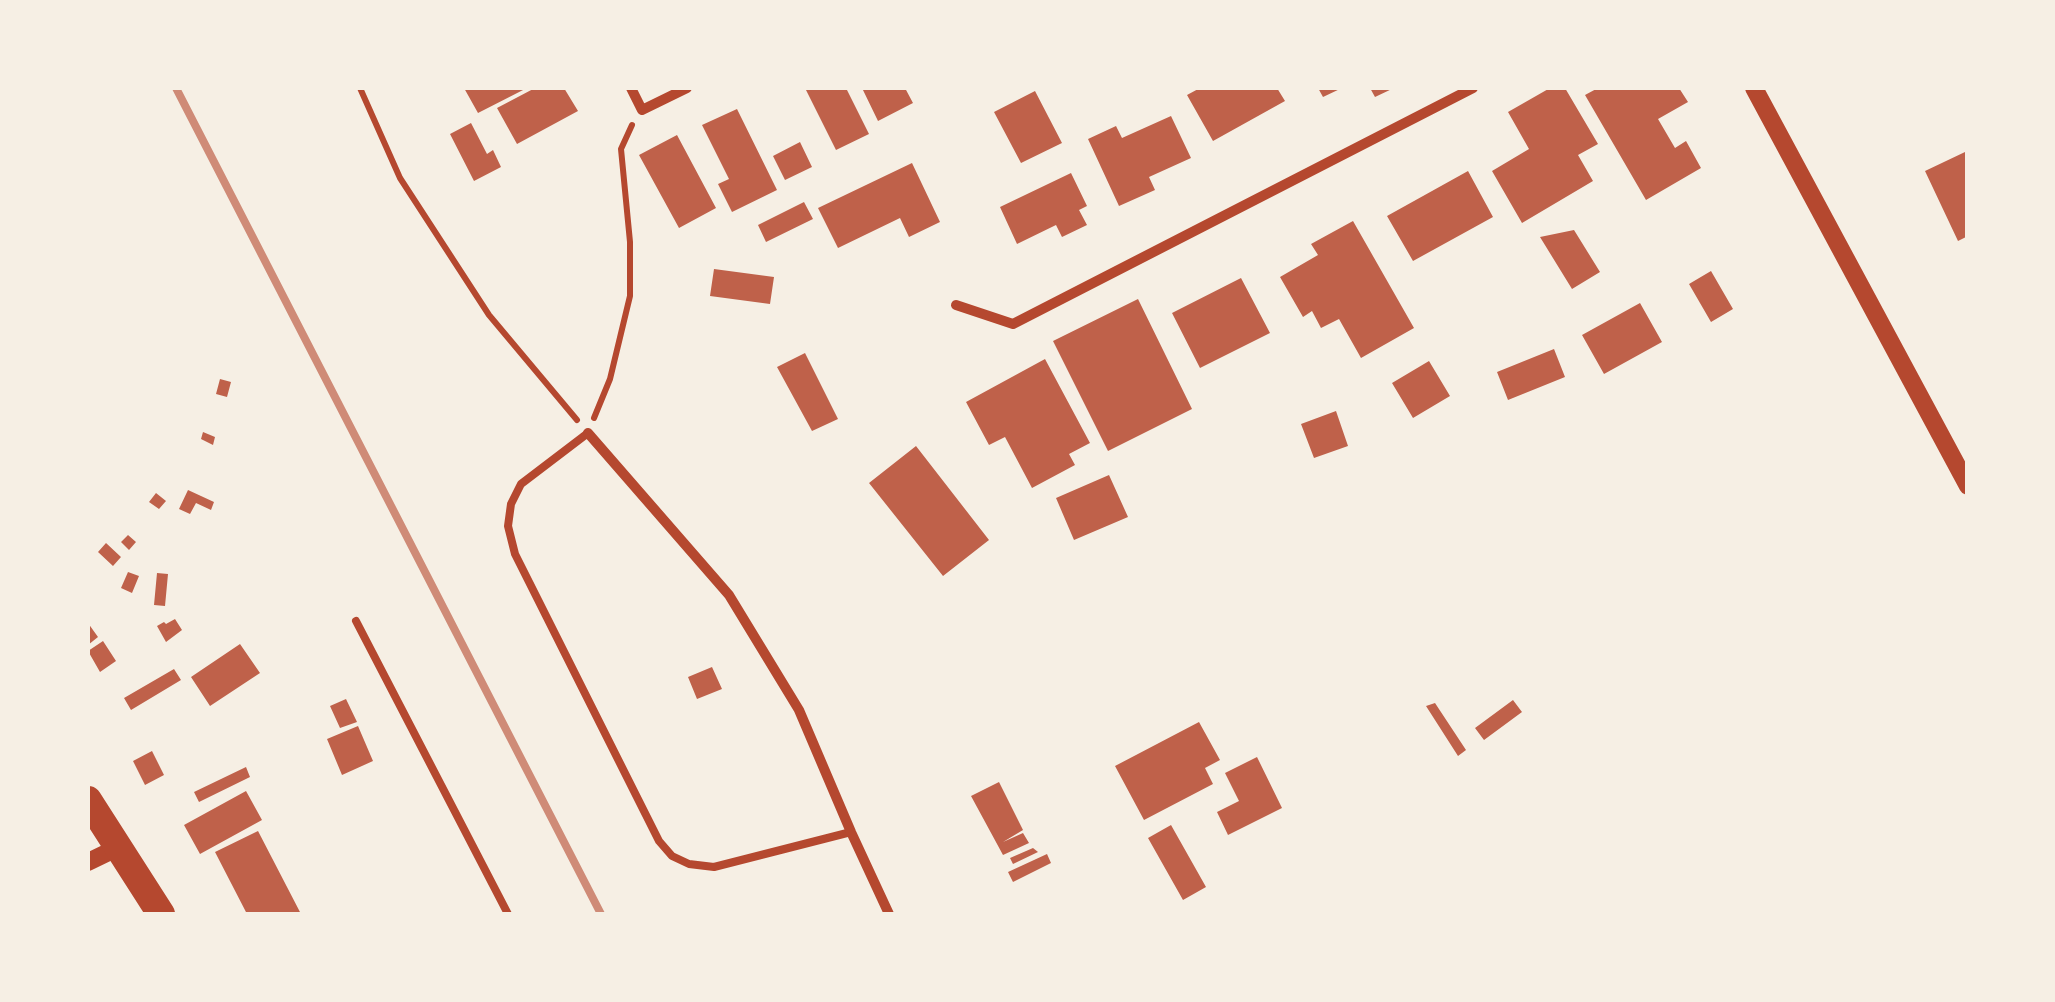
<!DOCTYPE html>
<style>
body{margin:0}
#map{position:relative;width:2055px;height:1002px;overflow:hidden;background:#f6efe4;font-family:"Noto Sans",sans-serif}
canvas{display:block}
.frame{position:absolute;inset:0;border:90px solid #f6efe4;pointer-events:none}
</style>
<div id="map">
<canvas width="2055" height="1002"></canvas>
<div class="frame"></div>
</div>
<script>
const g = document.querySelector('canvas').getContext('2d');
g.lineJoin = 'round';
function paint(path, color) { g.fillStyle = color; g.fill(path, 'evenodd'); }
const toPath = rows => new Path2D(rows.map(r => 'M' + r).join(''));
function strokePath(path, color, width, dash) { g.strokeStyle = color; g.lineWidth = width; g.lineCap = dash ? 'butt' : 'round'; g.setLineDash(dash || []); g.stroke(path); }
paint(toPath([
 [464,88,527,88,478,113],
 [535,88,564,88,578,111,517,144,497,108],
 [810,88,846,88,869,134,836,150,806,90],
 [862,88,905,88,913,103,878,121],
 [1200,88,1277,88,1285,101,1213,141,1187,95],
 [1318,88,1342,88,1323,97],
 [1370,88,1394,88,1375,97],
 [1550,88,1565,88,1598,144,1578,155,1593,181,1522,223,1492,171,1529,149,1508,112],
 [1598,88,1679,88,1688,102,1658,119,1675,148,1686,141,1701,168,1646,200,1585,95],
 [1035,91,1062,143,1021,163,994,112],
 [737,109,777,190,732,212,718,184,729,179,702,125],
 [1171,116,1191,158,1149,177,1155,190,1119,206,1088,139,1116,126,1122,138],
 [471,123,487,154,493,150,501,167,474,181,450,134],
 [677,135,716,208,679,228,639,155],
 [800,142,812,167,785,180,773,156],
 [1965,152,1968,157,1968,236,1958,241,1925,171],
 [912,163,940,222,909,237,900,218,838,248,818,208],
 [1468,171,1493,217,1413,261,1387,216],
 [1071,173,1087,206,1079,210,1087,225,1062,237,1056,225,1017,244,1000,207],
 [804,202,813,219,766,242,758,225],
 [1353,221,1414,328,1361,358,1339,319,1321,328,1312,311,1303,317,1280,277,1318,255,1311,244],
 [1574,230,1600,272,1572,289,1540,237],
 [714,269,774,277,770,304,710,296],
 [1711,271,1733,309,1711,322,1689,284],
 [1241,278,1270,333,1200,368,1172,313],
 [1138,299,1192,409,1108,451,1053,341],
 [1640,303,1662,342,1604,374,1582,335],
 [1554,349,1565,377,1508,400,1497,372],
 [805,353,838,419,812,431,777,367],
 [1045,359,1090,443,1069,454,1075,465,1032,488,1005,437,989,445,966,402],
 [1429,361,1450,396,1413,418,1392,383],
 [220,379,231,382,227,397,216,394],
 [1336,411,1348,446,1314,458,1301,424],
 [203,432,215,437,213,445,201,439],
 [916,446,989,540,943,576,869,483],
 [1109,475,1128,517,1074,540,1056,498],
 [188,490,214,502,211,510,196,503,190,514,179,509],
 [156,493,166,501,159,509,149,502],
 [128,535,136,542,129,550,121,542],
 [106,543,121,557,113,566,98,552],
 [128,572,139,576,132,593,121,588],
 [157,573,168,574,165,606,154,605],
 [175,619,182,630,166,642,157,626,164,622,166,624],
 [88,623,98,637,88,645],
 [103,641,116,661,100,672,88,651],
 [240,644,260,673,210,706,191,677],
 [712,667,722,689,697,699,688,677],
 [174,669,181,680,131,710,124,698],
 [346,699,357,722,340,728,330,706],
 [1513,700,1522,712,1484,740,1475,728],
 [1435,703,1466,750,1458,756,1426,706],
 [1199,722,1220,760,1205,768,1213,784,1144,820,1115,766],
 [358,726,373,761,342,775,327,739],
 [152,751,164,775,145,785,133,761],
 [1257,757,1282,808,1228,835,1217,812,1239,801,1225,773],
 [246,767,250,777,199,802,194,792],
 [999,782,1023,830,1003,842,1023,833,1029,843,1003,855,971,796],
 [246,791,262,820,200,854,184,825],
 [1171,825,1206,887,1183,900,1148,838],
 [258,831,301,914,247,914,215,852],
 [1033,848,1038,852,1013,864,1010,858],
 [1047,854,1051,863,1013,882,1008,872]
]), '#bf614a');
strokePath(toPath([
 [360,88,400,178,489,315,577,420],
 [594,418,610,379,630,296,630,242,621,149,632,125]
]), '#b5482f', 6);
strokePath(toPath([
 [588,433,521,484,511,504,508,526,515,554,659,841,672,856,689,864,714,867,851,832],
 [356,621,508,914]
]), '#b5482f', 8);
strokePath(toPath([
 [631,88,642,110,687,88],
 [956,305,1013,324,1473,88],
 [588,433,729,595,799,710,851,832,889,914]
]), '#b5482f', 10);
strokePath(toPath([
 [1754,88,1968,486],
 [88,862,119,847]
]), '#b5482f', 18);
strokePath(toPath([
 [88,800,161,914]
]), '#b5482f', 28);
strokePath(toPath([
 [176,88,601,914]
]), '#cf8b77', 8);
</script>
